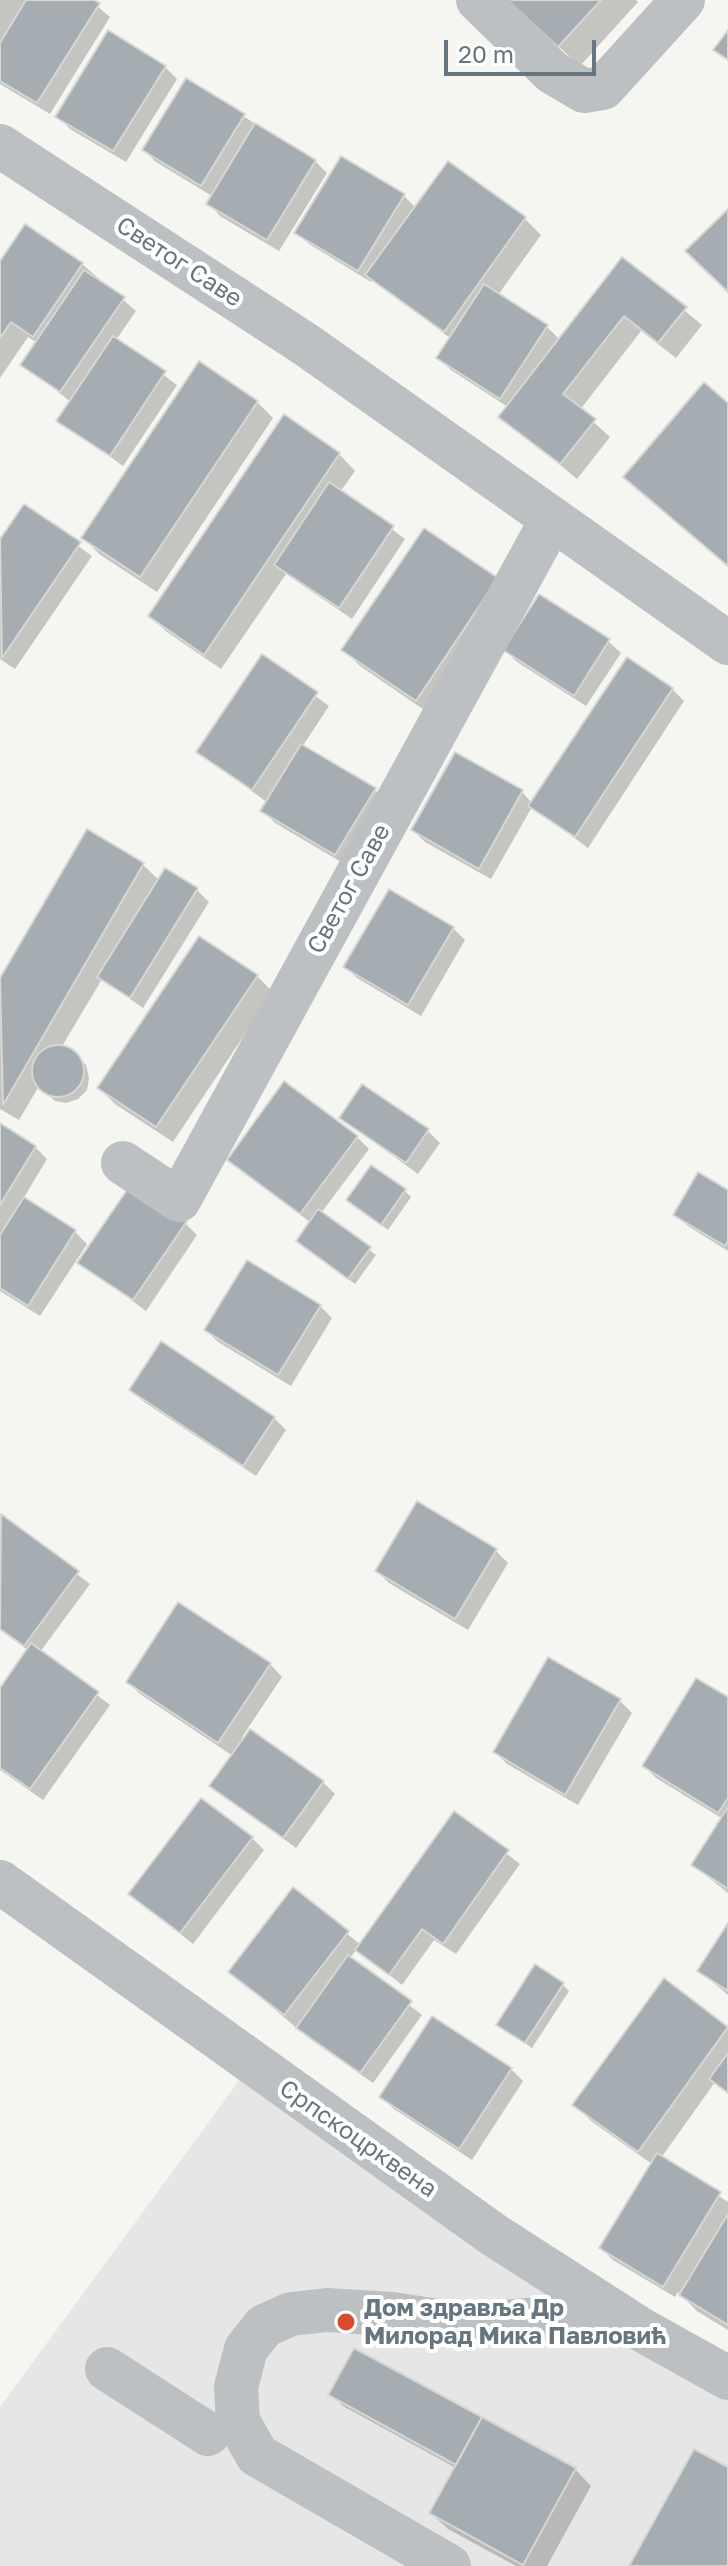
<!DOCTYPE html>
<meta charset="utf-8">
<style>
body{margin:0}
#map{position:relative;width:728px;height:2566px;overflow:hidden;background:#f5f5f1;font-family:"Golos Text",sans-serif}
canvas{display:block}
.scale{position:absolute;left:444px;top:40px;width:152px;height:36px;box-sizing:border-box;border:4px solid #667681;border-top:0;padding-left:10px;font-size:24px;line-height:28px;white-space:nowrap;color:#667681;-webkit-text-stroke:6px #fff;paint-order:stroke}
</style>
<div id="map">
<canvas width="728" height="2566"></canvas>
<div class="scale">20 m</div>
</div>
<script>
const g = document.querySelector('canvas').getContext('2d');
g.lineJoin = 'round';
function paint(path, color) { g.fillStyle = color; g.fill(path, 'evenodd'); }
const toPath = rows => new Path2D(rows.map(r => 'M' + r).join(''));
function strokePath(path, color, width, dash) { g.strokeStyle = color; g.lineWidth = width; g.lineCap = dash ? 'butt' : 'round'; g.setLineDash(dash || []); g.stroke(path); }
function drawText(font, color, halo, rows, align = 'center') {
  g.font = font + ' "Golos Text",sans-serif'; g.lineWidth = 8; g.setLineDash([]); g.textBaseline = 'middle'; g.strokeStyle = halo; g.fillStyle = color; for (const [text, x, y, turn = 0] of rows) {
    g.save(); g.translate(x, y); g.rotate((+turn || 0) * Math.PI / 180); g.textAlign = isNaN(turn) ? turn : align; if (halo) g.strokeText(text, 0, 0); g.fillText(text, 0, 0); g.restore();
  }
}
paint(toPath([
 [252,2063,728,2378,728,2566,0,2566,0,2407]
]), '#e5e6e5');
paint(toPath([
 [0,0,90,0,110,17,50,114,0,84],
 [508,0,636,0,638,2,580,66],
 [165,67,177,79,126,162,70,129,58,116],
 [187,81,315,161,327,173,279,251,220,216,208,203,212,196,156,162,144,150],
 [449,164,525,219,541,235,498,295,547,327,560,340,623,260,702,325,676,358,641,331,580,410,610,437,577,479,501,416,508,407,451,370,439,358,451,339,373,279,371,282,309,244,297,232,404,196,416,208],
 [82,264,136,311,116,340,177,385,123,466,59,420,71,402,23,365,37,343,28,337,0,378,0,265],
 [257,402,273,418,157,592,99,554,83,537],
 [728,405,728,567,626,477],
 [339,454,355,471,340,492,405,539,352,619,286,574,221,669,167,632,150,616],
 [24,507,92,556,15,669,0,659,0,542],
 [497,580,433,716,360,666,344,650],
 [608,641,621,653,586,706,517,662,505,650],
 [262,657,329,706,302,747,375,790,387,802,348,866,275,823,263,811,268,803,198,752],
 [672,689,684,701,588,848,532,807,491,879,425,842,413,830,522,792,532,803],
 [87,832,143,865,160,881,166,871,197,890,209,902,143,1008,102,979,61,1048,69,1049,86,1065,89,1078,87,1090,78,1099,66,1103,55,1101,39,1086,19,1120,0,1109,0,982],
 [453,928,465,940,421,1016,357,978,345,966],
 [257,976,273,992,173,1142,115,1104,99,1088],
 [341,1118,427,1130,440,1143,418,1174],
 [0,1126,35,1147,47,1159,23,1199,75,1232,87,1244,40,1316,0,1291],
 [357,1137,369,1149,321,1213,376,1255,355,1284,304,1247,311,1223,229,1160],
 [405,1191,411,1197,388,1230,348,1200],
 [728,1192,728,1251,688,1226,675,1214],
 [185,1223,197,1235,146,1311,80,1262],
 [320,1306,332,1318,291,1386,218,1342,206,1330],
 [132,1390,274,1418,286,1430,256,1476,144,1402],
 [2,1517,90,1584,40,1652,110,1705,43,1800,0,1770,0,1692,29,1651,0,1630],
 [496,1551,508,1563,468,1630,389,1583,377,1571],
 [549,1660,620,1701,632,1713,578,1805,507,1764,495,1752],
 [270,1664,282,1677,242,1737,323,1782,335,1794,296,1848,212,1786,233,1756,140,1694,128,1682],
 [728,1700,728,1893,693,1865,723,1819,656,1778,644,1766],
 [454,1814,520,1864,456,1954,434,1940,402,1985,357,1949,349,1959,422,2015,373,2083,311,2040,230,1972,293,1890,361,1945],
 [252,1838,264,1850,193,1944,130,1894],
 [728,1927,728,1995,700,1971],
 [664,1981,728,2027,728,2094,715,2082,661,2158,728,2202,728,2330,697,2311,678,2292,675,2297,613,2260,601,2248,652,2164,591,2121,575,2105],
 [563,1985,569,1991,532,2048,499,2025],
 [511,2069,523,2081,472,2160,394,2109,381,2097],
 [330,2394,575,2469,591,2486,547,2566,516,2566,448,2529,431,2513,456,2468,343,2406]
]), '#0003');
const building = toPath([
 [26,0,94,0,100,3,37,103,0,81,0,43,26,0],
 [507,0,601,0,558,47,507,0],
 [108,30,166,66,113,151,55,117,108,30],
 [728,30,728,60,713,50,728,30],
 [186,78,245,114,201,186,142,150,186,78],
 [255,123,316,160,267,240,206,204,255,123],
 [341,156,405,194,358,271,294,233,341,156],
 [448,161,526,217,444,332,365,275,448,161],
 [728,209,728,292,685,251,728,209],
 [25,224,83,263,33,337,11,322,0,338,0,261,25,224],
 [622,257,687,307,658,343,624,316,563,394,596,419,560,464,498,417,622,257],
 [84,270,125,297,60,392,20,365,84,270],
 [484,284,548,325,500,399,436,358,484,284],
 [113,336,166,371,110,456,56,421,113,336],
 [199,361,258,401,140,577,81,538,199,361],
 [704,382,728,403,728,566,623,477,704,382],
 [284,414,340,453,204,655,148,616,284,414],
 [329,482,394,526,339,608,274,565,329,482],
 [24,504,81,542,2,658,0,539,24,504],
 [424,528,498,578,416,701,341,650,424,528],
 [539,594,610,639,574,696,503,650,539,594],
 [262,654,318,692,252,790,196,752,262,654],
 [627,657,673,688,575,837,528,806,627,657],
 [301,744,376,788,335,855,260,811,301,744],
 [455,752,523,790,479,869,411,830,455,752],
 [87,829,144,863,3,1105,0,978,87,829],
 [165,868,198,888,130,998,97,977,165,868],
 [389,889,454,927,408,1005,343,967,389,889],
 [199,936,258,975,156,1127,97,1088,199,936],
 '32 1071a26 26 0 1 1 52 0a26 26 0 1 1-52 0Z',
 [284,1081,358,1136,300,1214,227,1160,284,1081],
 [362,1084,429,1129,406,1163,339,1118,362,1084],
 [0,1123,36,1146,0,1205,0,1123],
 [371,1165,406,1189,381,1225,346,1200,371,1165],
 [698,1172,728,1190,728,1241,725,1246,673,1215,698,1172],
 [131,1184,187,1221,133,1300,77,1263,131,1184],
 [24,1197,76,1230,28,1306,0,1288,0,1235,24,1197],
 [318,1209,371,1247,348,1279,296,1241,318,1209],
 [247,1260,321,1305,278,1375,204,1330,247,1260],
 [161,1341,275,1417,243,1466,129,1390,161,1341],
 [417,1501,497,1549,455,1619,375,1571,417,1501],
 [1,1514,79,1571,24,1646,0,1629,1,1514],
 [178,1602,271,1663,218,1743,126,1682,178,1602],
 [31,1643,99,1692,30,1789,0,1768,0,1688,31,1643],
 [548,1657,621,1699,565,1795,493,1752,548,1657],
 [696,1678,728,1697,728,1798,718,1813,642,1766,696,1678],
 [250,1729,324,1781,283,1838,209,1786,250,1729],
 [201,1798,253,1837,180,1933,128,1894,201,1798],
 [728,1807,728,1889,691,1865,728,1807],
 [454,1811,509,1850,443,1944,422,1929,389,1975,355,1950,454,1811],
 [293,1887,349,1931,284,2015,228,1972,293,1887],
 [728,1923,728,1991,697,1971,728,1923],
 [348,1955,412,2001,360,2073,296,2028,348,1955],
 [535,1964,564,1983,525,2043,496,2025,535,1964],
 [664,1978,728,2027,638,2152,572,2105,664,1978],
 [432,2016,512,2068,459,2149,379,2097,432,2016],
 [728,2053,728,2093,709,2079,728,2053],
 [657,2153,721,2192,663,2287,599,2248,657,2153],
 [728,2214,728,2325,679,2295,728,2214],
 [354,2348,482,2417,456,2465,328,2395,354,2348],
 [482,2417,576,2468,523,2565,429,2513,482,2417],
 [694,2449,728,2467,728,2566,629,2566,694,2449]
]);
paint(building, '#a5adb2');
strokePath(building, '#d6d6d4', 2);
strokePath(toPath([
 [478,0,552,72,584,91,603,88,683,0],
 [0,146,305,344,728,643],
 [123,1163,179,1200,552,519],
 [0,1882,494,2235,642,2330,728,2378],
 [107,2369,208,2434],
 [449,2566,257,2455,238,2421,236,2387,246,2349,264,2326,291,2314,327,2310,392,2314,465,2325,616,2313]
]), '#bcc0c3', 44);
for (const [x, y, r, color] of [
 [346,2322,10,"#d74c2f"]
]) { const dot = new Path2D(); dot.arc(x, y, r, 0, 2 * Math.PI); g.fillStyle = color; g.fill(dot); strokePath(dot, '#fff', 3); }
drawText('24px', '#667681', '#fff', [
 ["Светог Саве",179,262,33],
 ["Светог Саве",349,889,-61],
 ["Српскоцрквена",358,2139,35]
]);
drawText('bold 24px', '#667681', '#fff', [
 ["Дом здравља Др",364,2308],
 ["Милорад Мика Павловић",364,2336]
], 'left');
</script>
